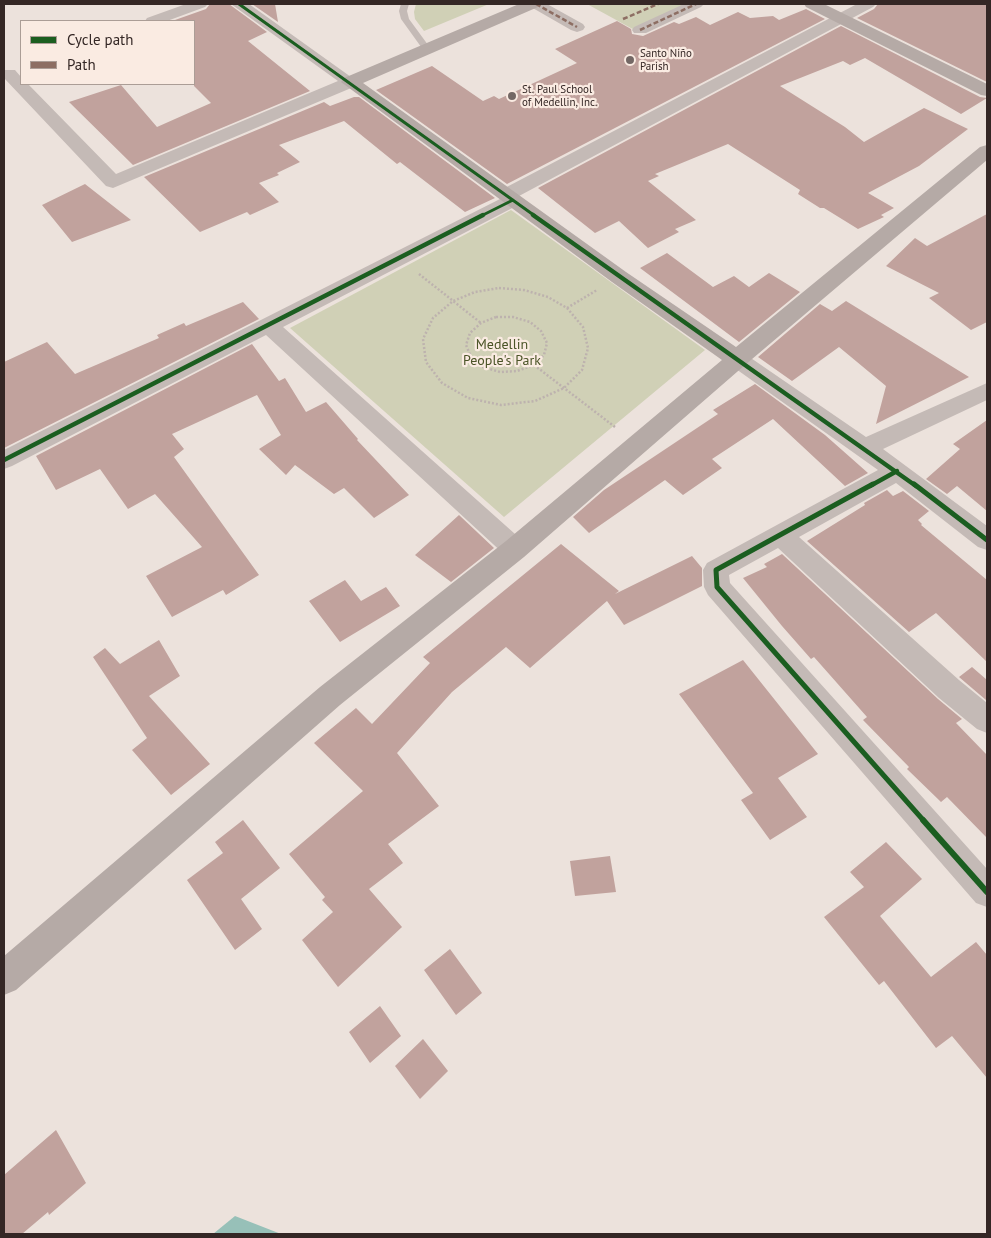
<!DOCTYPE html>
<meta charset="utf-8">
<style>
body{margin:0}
#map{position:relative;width:991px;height:1238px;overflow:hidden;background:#ece2dc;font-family:"PT Sans",sans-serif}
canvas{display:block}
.frame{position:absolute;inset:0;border:5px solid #342725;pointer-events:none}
.legend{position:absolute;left:20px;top:20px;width:175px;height:65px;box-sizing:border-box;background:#faebe2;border:1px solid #ab9d96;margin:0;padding:6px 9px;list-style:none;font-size:15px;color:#342725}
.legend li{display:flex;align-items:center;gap:10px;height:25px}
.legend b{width:25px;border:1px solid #ab9d96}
</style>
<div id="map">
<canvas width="991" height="1238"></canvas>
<div class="frame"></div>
<ul class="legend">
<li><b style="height:6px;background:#1b5e20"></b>Cycle path</li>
<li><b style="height:6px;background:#8d6e63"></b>Path</li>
</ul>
</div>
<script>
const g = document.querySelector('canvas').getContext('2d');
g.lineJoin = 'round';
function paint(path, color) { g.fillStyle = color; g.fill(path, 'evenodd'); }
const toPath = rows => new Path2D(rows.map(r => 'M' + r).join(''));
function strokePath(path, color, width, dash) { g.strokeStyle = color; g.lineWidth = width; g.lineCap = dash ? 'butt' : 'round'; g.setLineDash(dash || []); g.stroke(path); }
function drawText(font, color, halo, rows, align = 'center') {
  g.font = font + ' "PT Sans",sans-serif'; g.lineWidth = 4.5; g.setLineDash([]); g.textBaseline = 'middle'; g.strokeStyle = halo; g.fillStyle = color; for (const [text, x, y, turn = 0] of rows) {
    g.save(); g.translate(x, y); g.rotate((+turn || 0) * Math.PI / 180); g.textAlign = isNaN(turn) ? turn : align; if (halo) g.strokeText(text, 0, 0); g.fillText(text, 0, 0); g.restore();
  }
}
paint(toPath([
 [416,4,489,4,424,31,415,19,414,12],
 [587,4,703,4,640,33],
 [511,210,705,350,504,517,290,328]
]), '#d0d0b6');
paint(toPath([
 [235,1216,281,1234,213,1234]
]), '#97c0b8');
paint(toPath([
 [210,4,229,4,267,32,248,41,310,91,133,165,69,102,121,85,157,127,211,103,194,86,194,21,175,20,206,9],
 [252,4,275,4,278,22],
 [878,4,987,4,987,82,857,18,874,9],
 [806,9,825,19,507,184,376,90,432,66,483,101,494,96,499,99,577,63,555,49,617,21,631,29,632,34,643,36,674,22,679,24,696,17,710,25,738,12,750,18,773,16,779,20],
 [841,26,980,97,987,98,961,114,865,58,850,65,843,61,780,86,845,127,864,142,924,108,968,129,919,166,868,193,894,208,881,215,884,217,858,229,824,208,820,208,798,194,800,190,728,144,655,174,659,176,648,181,696,220,675,229,679,232,648,248,619,221,595,233,538,188],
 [354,97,359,97,495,198,465,212,400,162,397,164,344,121,279,145,300,162,277,173,279,175,259,183,279,202,250,215,247,212,200,232,144,177,324,102,330,106],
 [85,184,131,220,72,242,42,205],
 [987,214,987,322,971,330,929,298,939,293,886,266,915,238,927,246],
 [667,253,713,287,734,276,749,287,769,273,800,292,739,342,640,268],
 [846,301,969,377,876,424,886,386,839,347,792,381,758,357,820,304,832,311],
 [243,302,259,319,4,448,4,362,47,342,75,374,159,338,157,335,184,323,186,326],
 [252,344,279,381,285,378,306,412,326,402,358,439,357,440,409,495,374,518,344,488,334,494,295,465,286,475,259,449,281,435,257,395,172,434,184,449,174,457,259,575,226,595,223,590,172,617,146,576,202,547,155,494,128,509,100,469,56,490,36,456],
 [755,384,825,435,868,473,845,486,773,419,712,459,722,468,683,495,665,480,589,533,573,517,604,490,718,414,713,410],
 [987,420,987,511,957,486,947,494,926,479,960,449,953,444],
 [887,490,893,496,903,491,929,511,918,520,922,524,921,525,987,580,987,662,936,613,909,632,807,541,865,505,864,503],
 [459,515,494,548,451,582,415,555],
 [561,544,619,591,615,594,692,556,702,568,702,586,624,625,607,601,530,668,506,647,452,692,397,753,439,806,388,844,403,863,369,889,402,927,338,987,302,940,333,912,322,900,325,897,289,854,363,791,314,743,356,708,372,724,430,663,423,657],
 [782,554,938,699,962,719,956,723,987,755,987,838,947,797,941,802,907,769,909,767,863,720,867,717,814,657,811,659,782,626,743,578,767,567,764,564],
 [345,580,361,601,386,587,400,606,340,642,309,601],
 [159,640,180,676,149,696,210,764,171,795,132,750,147,738,93,657,105,648,120,664],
 [743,660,818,754,778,778,807,817,770,840,741,800,753,793,679,694],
 [972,667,987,680,986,700,959,677],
 [243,820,280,868,241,899,262,929,235,950,187,880,223,853,215,842],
 [886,842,922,879,880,916,931,977,976,942,987,955,987,1078,952,1036,936,1048,884,981,879,985,824,917,864,887,850,872],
 [610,856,616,892,575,896,570,861],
 [450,949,482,993,456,1015,424,970],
 [380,1006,401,1036,370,1063,349,1032],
 [423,1039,448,1071,420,1099,395,1066],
 [56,1130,86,1183,49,1215,48,1212,22,1234,4,1234,4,1175]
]), '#c1a29d');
strokePath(toPath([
 [419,274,481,323],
 [499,288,524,290,548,297,567,308,583,327,588,348,582,370,564,388,535,401,501,405,468,398,442,383,426,362,423,339,433,318,453,301,475,292,499,288],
 [567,308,597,290],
 [496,317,513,317,530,322,541,331,547,343,544,355,534,365,517,371,500,372,483,367,471,357,466,345,470,333,481,323,496,317],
 [534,365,615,427]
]), '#bdb2ae', 2.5, [2, 2]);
paint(toPath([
 [401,4,409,4,407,11,409,19,431,49,430,51,424,51,401,19,399,11,401,4]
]), '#c4bab6');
paint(toPath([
 [186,4,208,4,205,7,167,21,145,21,147,18,186,4],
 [231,4,249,4,358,82,356,86,113,188,106,186,4,78,4,70,15,70,21,77,21,84,28,84,116,174,338,81,231,4],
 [528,4,547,4,583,24,585,27,583,30,577,32,571,30,531,7,528,4],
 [684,4,704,4,701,7,646,33,634,33,632,30,634,27,684,4],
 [857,4,876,4,873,7,519,196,522,200,520,204,283,327,524,542,528,549,524,556,515,559,506,556,266,335,12,466,4,469,4,450,500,199,497,195,499,191,857,4],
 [737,351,745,354,866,437,987,383,987,400,883,449,987,526,987,550,978,547,896,483,799,537,959,680,987,703,987,733,977,729,939,698,778,548,729,575,730,583,987,869,987,907,976,903,708,595,704,587,703,570,707,563,878,470,729,364,726,359,729,354,737,351]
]), '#c4bab6');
paint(toPath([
 [519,4,540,4,538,7,363,83,626,272,736,347,980,147,987,145,987,160,745,365,524,557,340,705,16,990,4,995,4,956,320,687,506,541,722,360,612,282,341,82,344,78,519,4],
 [804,4,824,4,987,84,987,96,981,95,806,7,804,4]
]), '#b5aaa6');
strokePath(toPath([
 [536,4,577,27],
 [623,19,658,4],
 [640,30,696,4]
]), '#8d6e63', 2.5, [5, 2.5]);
strokePath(toPath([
 [239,4,535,216],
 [481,216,513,200]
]), '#1b5e20', 3);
strokePath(toPath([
 [533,215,916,486],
 [4,460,483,215],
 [870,486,897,471]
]), '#1b5e20', 4.5);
strokePath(toPath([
 [873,484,716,570,717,587,924,821],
 [914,484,987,540]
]), '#1b5e20', 5);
strokePath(toPath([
 [923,820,987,892]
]), '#1b5e20', 6);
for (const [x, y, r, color] of [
 [630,60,5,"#746865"],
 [512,96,5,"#746865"]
]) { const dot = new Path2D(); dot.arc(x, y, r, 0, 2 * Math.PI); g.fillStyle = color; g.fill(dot); strokePath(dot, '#faebe2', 2); }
drawText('11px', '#342725', '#faebe2', [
 ["Santo Niño",640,54],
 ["Parish",640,67],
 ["St. Paul School",522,90],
 ["of Medellin, Inc.",522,103]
], 'left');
drawText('14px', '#4b5427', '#faebe2', [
 ["Medellin",502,345],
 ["People's Park",502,361]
]);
</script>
